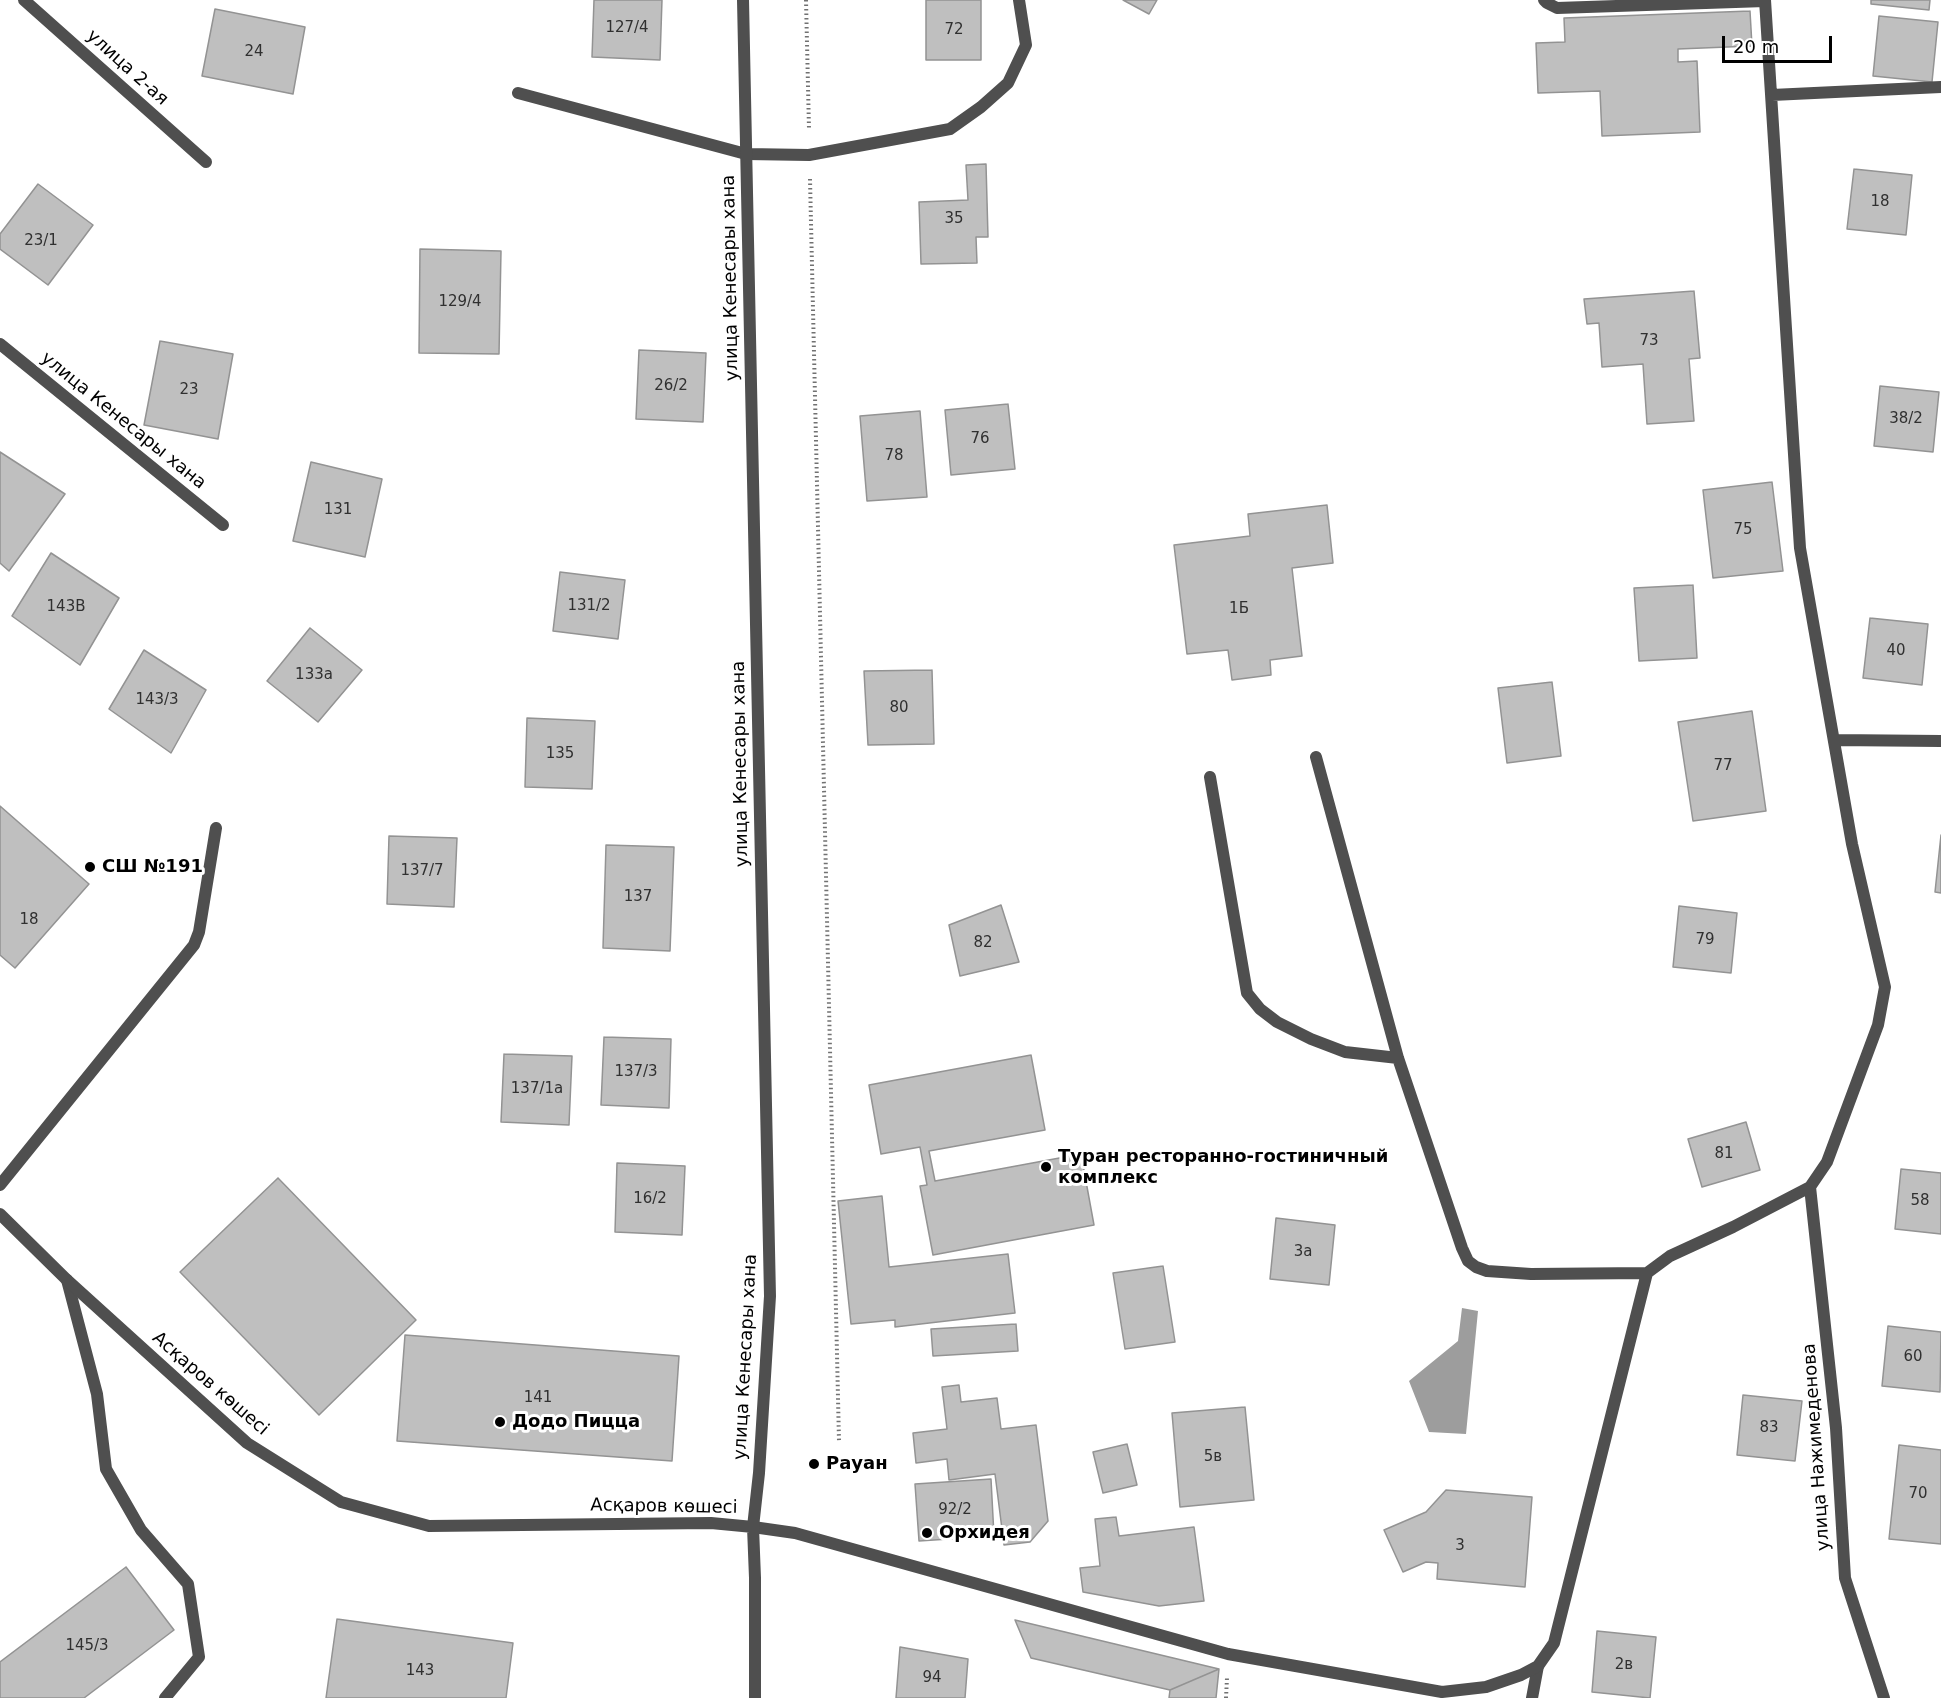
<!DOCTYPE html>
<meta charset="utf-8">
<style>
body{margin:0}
#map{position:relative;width:1941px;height:1698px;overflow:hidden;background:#fff;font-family:"DejaVu Sans",sans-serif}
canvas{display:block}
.scale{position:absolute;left:1722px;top:36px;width:110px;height:27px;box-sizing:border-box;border:3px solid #000;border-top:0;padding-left:8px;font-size:18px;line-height:21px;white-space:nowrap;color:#000;-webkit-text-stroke:4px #fff;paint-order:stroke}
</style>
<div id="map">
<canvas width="1941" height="1698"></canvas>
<div class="scale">20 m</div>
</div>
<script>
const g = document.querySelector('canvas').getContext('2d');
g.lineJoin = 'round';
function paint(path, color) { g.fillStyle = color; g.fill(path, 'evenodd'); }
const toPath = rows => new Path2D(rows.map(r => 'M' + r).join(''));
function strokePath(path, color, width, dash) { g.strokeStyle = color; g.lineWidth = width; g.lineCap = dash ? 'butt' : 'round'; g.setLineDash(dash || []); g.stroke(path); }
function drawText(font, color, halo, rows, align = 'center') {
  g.font = font + ' "DejaVu Sans",sans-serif'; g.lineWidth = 6; g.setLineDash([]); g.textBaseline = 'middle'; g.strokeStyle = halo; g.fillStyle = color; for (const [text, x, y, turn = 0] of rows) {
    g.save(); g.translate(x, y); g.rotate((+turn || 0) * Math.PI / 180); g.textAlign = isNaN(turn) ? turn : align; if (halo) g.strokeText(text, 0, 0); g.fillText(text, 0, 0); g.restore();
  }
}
paint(toPath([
 [1462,1308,1478,1311,1466,1434,1429,1432,1409,1381,1458,1341]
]), '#9d9d9d');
const building = toPath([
 [594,0,662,0,660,60,592,57,594,0],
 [926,0,981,0,981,60,926,60,926,0],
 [1123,0,1157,0,1149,14,1123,0],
 [1871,0,1930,0,1929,10,1871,4,1871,0],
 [215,9,305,27,293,94,202,76,215,9],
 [1750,11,1752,46,1678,49,1678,62,1697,61,1700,132,1602,136,1600,91,1538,93,1536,43,1565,42,1564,18,1750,11],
 [1879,16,1938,22,1932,82,1873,76,1879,16],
 [986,164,988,237,976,237,977,263,921,264,919,202,968,200,966,165,986,164],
 [1854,169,1912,175,1906,235,1847,229,1854,169],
 [38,184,93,225,48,285,0,249,0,234,38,184],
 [420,249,501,251,499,354,419,353,420,249],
 [1694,291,1700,358,1689,359,1694,421,1647,424,1643,364,1602,367,1599,323,1587,324,1584,299,1694,291],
 [160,341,233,354,218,439,144,425,160,341],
 [639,350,706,353,703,422,636,419,639,350],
 [1880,386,1939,392,1933,452,1874,446,1880,386],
 [1008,404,1015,469,951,475,945,410,1008,404],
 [920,411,927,497,867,501,860,416,920,411],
 [0,452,65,494,9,571,0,563,0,452],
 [311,462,382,479,365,557,293,541,311,462],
 [1772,482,1783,571,1713,578,1703,490,1772,482],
 [1327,505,1333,563,1292,568,1302,656,1270,660,1271,675,1232,680,1228,650,1187,654,1174,545,1250,536,1248,514,1327,505],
 [51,553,119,598,80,665,12,616,51,553],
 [560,572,625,580,618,639,553,631,560,572],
 [1693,585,1697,658,1639,661,1634,588,1693,585],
 [1870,618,1928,624,1922,685,1863,678,1870,618],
 [310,628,362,670,318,722,267,681,310,628],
 [144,650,206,690,171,753,109,709,144,650],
 [932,670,934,744,868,745,864,671,932,670],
 [1552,682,1561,756,1507,763,1498,688,1552,682],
 [1752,711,1766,811,1693,821,1678,722,1752,711],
 [527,718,595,721,592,789,525,787,527,718],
 [0,806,89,884,15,968,0,955,0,806],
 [1941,835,1941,893,1935,892,1941,835],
 [389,836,457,838,454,907,387,904,389,836],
 [606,845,674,847,670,951,603,948,606,845],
 [1001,905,1019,962,960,976,949,925,1001,905],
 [1679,906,1737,913,1731,973,1673,967,1679,906],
 [604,1037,671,1039,669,1108,601,1105,604,1037],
 [504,1054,572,1056,569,1125,501,1122,504,1054],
 [1031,1055,1045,1130,929,1151,935,1181,1081,1154,1094,1225,933,1255,920,1186,927,1185,920,1147,881,1154,869,1085,1031,1055],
 [1746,1122,1760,1170,1702,1187,1688,1139,1746,1122],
 [617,1163,685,1166,682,1235,615,1232,617,1163],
 [1901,1169,1941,1173,1941,1234,1895,1229,1901,1169],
 [278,1178,416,1320,319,1415,180,1272,278,1178],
 [882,1196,889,1267,1008,1254,1015,1313,895,1327,895,1320,851,1324,838,1201,882,1196],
 [1276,1218,1335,1225,1329,1285,1270,1279,1276,1218],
 [1163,1266,1175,1342,1125,1349,1113,1273,1163,1266],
 [1016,1324,1018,1351,933,1356,931,1329,1016,1324],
 [1888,1326,1941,1332,1940,1392,1882,1386,1888,1326],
 [405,1335,679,1356,672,1461,397,1441,405,1335],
 [959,1385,961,1402,997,1398,1001,1429,1036,1425,1048,1521,1030,1542,1004,1545,995,1474,949,1480,947,1459,916,1463,913,1433,947,1429,942,1387,959,1385],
 [1743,1395,1802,1401,1795,1461,1737,1455,1743,1395],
 [1245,1407,1254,1500,1180,1507,1172,1413,1245,1407],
 [1127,1444,1137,1485,1103,1493,1093,1452,1127,1444],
 [1899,1445,1941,1450,1941,1544,1889,1539,1899,1445],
 [991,1479,994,1536,919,1541,915,1484,991,1479],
 [1446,1490,1532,1497,1525,1587,1437,1579,1438,1563,1426,1562,1403,1572,1384,1530,1426,1512,1446,1490],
 [1116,1517,1119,1536,1194,1527,1204,1601,1159,1606,1083,1592,1080,1568,1100,1566,1095,1519,1116,1517],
 [126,1567,174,1630,84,1698,0,1698,0,1662,126,1567],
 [337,1619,513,1643,506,1698,326,1698,337,1619],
 [1015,1620,1219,1669,1170,1690,1031,1658,1015,1620],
 [1597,1631,1656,1637,1650,1698,1592,1692,1597,1631],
 [900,1647,968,1659,965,1698,896,1698,900,1647],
 [1219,1669,1216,1698,1169,1698,1170,1690,1219,1669]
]);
paint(building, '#bfbfbf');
strokePath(building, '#939393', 1.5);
strokePath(toPath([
 [806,0,809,129],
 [810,179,839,1441],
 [1226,1698,1227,1678]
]), '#717171', 4, [1.5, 3]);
strokePath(toPath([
 [24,0,206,162],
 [518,93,746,154,809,155,950,129,981,107,1008,83,1026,45,1019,0],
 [0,344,223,525],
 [67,1280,97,1394,106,1469,141,1530,188,1584,199,1657,165,1698],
 [1532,1698,1538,1666]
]), '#4f4f4f', 12);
strokePath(toPath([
 [1544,0,1547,3,1557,8,1765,1],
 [1772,95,1941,87],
 [1834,740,1941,741],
 [1316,757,1398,1058,1462,1248,1468,1261,1476,1267,1487,1271,1531,1274,1647,1273],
 [1210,777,1247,993,1260,1009,1277,1022,1311,1039,1345,1052,1398,1058],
 [0,1185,194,945,199,932,216,828],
 [1810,1187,1836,1428,1845,1578,1884,1698],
 [753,1527,795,1533,1228,1654,1442,1692,1486,1687,1521,1675,1538,1666,1554,1643,1647,1273,1670,1256,1733,1227,1810,1187,1827,1162,1878,1025,1885,987,1852,844,1800,548,1765,0]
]), '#4f4f4f', 12);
strokePath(toPath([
 [743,0,770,1296,759,1473,753,1527,755,1578,755,1698],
 [0,1214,67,1280,247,1443,341,1502,429,1526,711,1523,753,1527]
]), '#4f4f4f', 12);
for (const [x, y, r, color] of [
 [90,867,6,"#000"],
 [1046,1167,6,"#000"],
 [500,1422,6,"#000"],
 [814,1464,6,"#000"],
 [927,1533,6,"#000"]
]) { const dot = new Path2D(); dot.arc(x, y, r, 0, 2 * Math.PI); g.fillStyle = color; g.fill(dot); strokePath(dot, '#fff', 2); }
drawText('15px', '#303030', null, [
 ["127/4",627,28],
 ["72",954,30],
 ["24",254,52],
 ["18",1880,202],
 ["35",954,219],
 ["23/1",41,241],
 ["129/4",460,302],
 ["73",1649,341],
 ["26/2",671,386],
 ["23",189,390],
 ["38/2",1906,419],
 ["76",980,439],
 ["78",894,456],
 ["131",338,510],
 ["75",1743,530],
 ["131/2",589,606],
 ["143В",66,607],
 ["1Б",1239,609],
 ["40",1896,651],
 ["133а",314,675],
 ["143/3",157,700],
 ["80",899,708],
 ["135",560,754],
 ["77",1723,766],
 ["137/7",422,871],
 ["137",638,897],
 ["18",29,920],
 ["79",1705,940],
 ["82",983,943],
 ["137/3",636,1072],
 ["137/1а",537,1089],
 ["81",1724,1154],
 ["16/2",650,1199],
 ["58",1920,1201],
 ["3а",1303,1252],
 ["60",1913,1357],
 ["141",538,1398],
 ["83",1769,1428],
 ["5в",1213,1457],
 ["70",1918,1494],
 ["92/2",955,1510],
 ["3",1460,1546],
 ["145/3",87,1646],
 ["2в",1624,1665],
 ["143",420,1671],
 ["94",932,1678]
]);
drawText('18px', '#000', '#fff', [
 ["улица 2-ая",127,68,42],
 ["улица Кенесары хана",731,278,-91],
 ["улица Кенесары хана",123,421,39],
 ["улица Кенесары хана",741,764,-91],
 ["улица Кенесары хана",746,1357,-87],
 ["Асқаров көшесі",210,1384,41],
 ["улица Нажимеденова",1817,1447,-94],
 ["Асқаров көшесі",664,1507,1]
]);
drawText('bold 18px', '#000', '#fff', [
 ["СШ №191",102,867],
 ["Туран ресторанно-гостиничный",1058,1157],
 ["комплекс",1058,1178],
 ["Додо Пицца",512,1422],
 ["Рауан",826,1464],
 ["Орхидея",939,1533]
], 'left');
</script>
